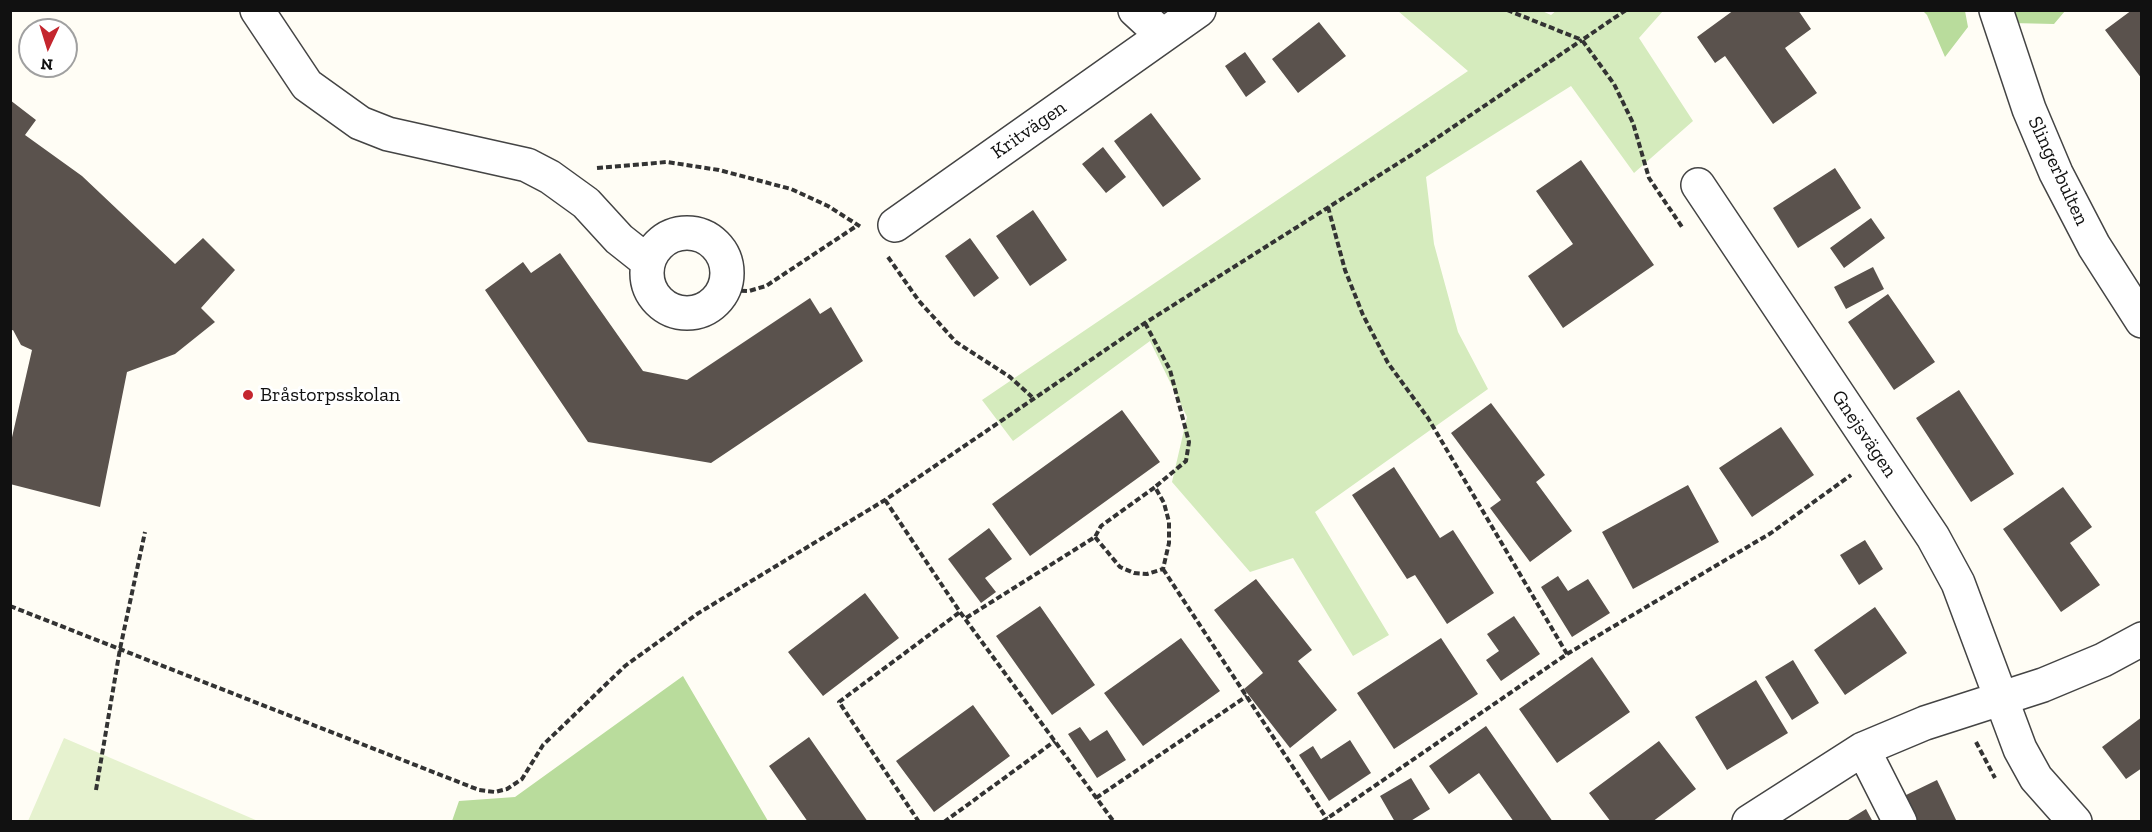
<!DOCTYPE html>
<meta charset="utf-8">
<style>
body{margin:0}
#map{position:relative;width:2152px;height:832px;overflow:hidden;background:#fffdf5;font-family:"Zilla Slab",serif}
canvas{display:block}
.frame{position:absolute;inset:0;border:12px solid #111;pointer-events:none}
.north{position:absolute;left:18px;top:18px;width:60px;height:60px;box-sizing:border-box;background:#fff;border:2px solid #a0a0a0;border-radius:50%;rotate:184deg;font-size:16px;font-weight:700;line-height:24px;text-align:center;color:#111}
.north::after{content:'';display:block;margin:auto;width:21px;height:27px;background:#c4262e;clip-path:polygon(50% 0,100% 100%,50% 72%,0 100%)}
</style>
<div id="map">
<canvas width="2152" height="832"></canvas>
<div class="frame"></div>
<div class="north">N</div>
</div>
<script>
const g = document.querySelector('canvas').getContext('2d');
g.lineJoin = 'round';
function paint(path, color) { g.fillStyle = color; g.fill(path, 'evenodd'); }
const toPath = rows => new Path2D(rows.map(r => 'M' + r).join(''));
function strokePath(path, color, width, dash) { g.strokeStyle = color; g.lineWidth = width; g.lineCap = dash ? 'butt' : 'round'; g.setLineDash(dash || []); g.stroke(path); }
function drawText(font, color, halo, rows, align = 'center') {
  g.font = font + ' "Zilla Slab",serif'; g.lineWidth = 6; g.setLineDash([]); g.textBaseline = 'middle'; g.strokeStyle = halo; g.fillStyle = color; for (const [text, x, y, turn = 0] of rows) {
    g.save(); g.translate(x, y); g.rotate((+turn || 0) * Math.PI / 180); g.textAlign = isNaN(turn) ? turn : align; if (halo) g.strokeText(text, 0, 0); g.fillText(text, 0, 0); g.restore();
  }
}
paint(toPath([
 [1540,10,1551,15,1557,10,1663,11,1639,38,1693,121,1634,173,1571,86,1426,177,1434,244,1458,332,1488,389,1315,512,1389,635,1353,656,1293,558,1250,572,1172,482,1187,417,1150,341,1013,441,982,400,1468,71,1398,11]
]), '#d5ebbd');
paint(toPath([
 [1923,11,1965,11,1968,27,1945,57,1927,15],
 [2011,11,2065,11,2054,24,2012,23],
 [683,676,768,821,452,821,459,801,515,797]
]), '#b9dc9c');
paint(toPath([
 [64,738,258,821,28,821]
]), '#e6f2cf');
paint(toPath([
 [1734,10,1798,10,1811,29,1785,48,1817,93,1773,124,1725,56,1715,63,1697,37],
 [2132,10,2142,10,2142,79,2105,30],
 [1319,22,1346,56,1298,93,1272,59],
 [1245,52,1266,82,1246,97,1225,66],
 [10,100,36,120,25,135,82,176,175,264,203,238,235,270,201,308,215,322,175,354,127,372,100,507,10,484,10,446,32,350,21,345,13,330,10,331],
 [1151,113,1201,179,1163,207,1114,141],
 [1103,147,1126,177,1106,193,1082,164],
 [1581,160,1654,265,1563,328,1528,276,1573,244,1536,191],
 [1835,168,1861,208,1798,248,1773,208],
 [1033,210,1067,260,1030,286,996,236],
 [1871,218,1885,238,1844,268,1830,248],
 [970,238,999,278,974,297,945,256],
 [560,253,643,371,687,380,810,298,820,314,831,307,863,361,711,463,588,442,485,290,523,262,531,273],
 [1873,267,1884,289,1846,309,1834,287],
 [1888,294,1935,362,1894,390,1848,322],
 [1959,390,2014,474,1971,502,1916,418],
 [1491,403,1545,475,1536,482,1572,531,1530,562,1490,508,1501,500,1451,433],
 [1122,410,1160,462,1030,556,992,504],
 [1781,427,1814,475,1752,517,1719,468],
 [1394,467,1440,538,1453,530,1494,593,1447,624,1415,575,1407,579,1352,495],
 [1688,485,1719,542,1633,589,1602,532],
 [2063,487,2092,527,2070,543,2100,585,2061,612,2003,529],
 [989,528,1012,559,985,578,996,592,981,603,948,559],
 [1865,540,1883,569,1859,585,1840,555],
 [1558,576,1568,591,1588,579,1610,613,1572,637,1541,587],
 [1256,579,1312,650,1298,661,1337,710,1290,748,1244,689,1263,673,1214,610],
 [865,593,899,638,823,696,788,652],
 [1040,606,1095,685,1052,715,996,636],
 [1875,607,1907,653,1845,695,1814,650],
 [1514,616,1540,654,1501,681,1486,660,1499,651,1487,634],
 [1181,638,1220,691,1143,746,1104,693],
 [1441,638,1478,694,1394,749,1357,693],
 [1592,657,1630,712,1557,763,1519,709],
 [1793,660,1819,703,1792,720,1765,677],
 [1756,680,1788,733,1727,770,1695,717],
 [973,705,1010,756,934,812,896,761],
 [2142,717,2142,768,2126,779,2102,747],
 [1486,726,1553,822,1514,822,1479,773,1449,794,1429,766],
 [1080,727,1090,741,1107,730,1126,760,1097,778,1068,734],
 [809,737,868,822,808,822,769,766],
 [1350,740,1371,773,1329,801,1299,755,1313,746,1321,759],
 [1659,741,1696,789,1652,822,1611,822,1589,793],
 [1411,778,1430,809,1409,822,1395,822,1380,796],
 [1937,780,1957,822,1917,822,1904,796],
 [1866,809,1873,822,1845,822]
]), '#5a524d');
const minor = toPath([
 [257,10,307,85,360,123,388,134,527,165,550,177,586,203,619,239,648,262],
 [1135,10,1162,35],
 [1996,10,2029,109,2056,173,2094,246,2142,321],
 [1698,185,1933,537,1958,583,2020,749,2036,778,2075,822],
 [895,225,1199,10],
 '647 273a40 40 0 1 1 80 0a40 40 0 1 1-80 0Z',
 [1863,749,1900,822],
 [1749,822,1863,749,1925,723,2043,685,2103,660,2142,639]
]);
strokePath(minor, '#444', 36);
strokePath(toPath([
 [1507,10,1582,40],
 [1626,10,1582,40,1614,84,1633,123,1649,178,1682,227],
 [597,168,667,162,719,170,791,189,828,206,861,227],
 [1328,207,1345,270,1363,315,1388,363,1428,418,1567,654],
 [888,257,919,301,956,342,1010,377,1032,397],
 [723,290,749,291,766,286,858,225],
 [1145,323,1170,370,1189,442,1186,461,1155,487],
 [885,500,960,612,1114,822],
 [1095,537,1120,567,1134,573,1147,574,1163,569],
 [1163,569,1327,819],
 [10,606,479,790,495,792,507,789,522,779,543,745,625,666,697,614,885,500,1145,323,1416,152,1582,40],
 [966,618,1095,537,1101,526,1155,487,1164,503,1169,522,1169,543,1163,569],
 [1976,742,1995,778],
 [96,790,120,649,145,532],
 [1096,798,1247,696],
 [919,822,839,702,960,612],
 [944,822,1055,741],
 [1322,822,1567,654,1771,533,1851,475]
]), '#333', 4, [6, 3]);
strokePath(minor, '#fff', 33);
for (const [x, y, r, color] of [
 [248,395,6,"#c4262e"]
]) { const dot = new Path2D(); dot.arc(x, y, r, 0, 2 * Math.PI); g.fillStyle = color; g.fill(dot); strokePath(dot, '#fff', 2); }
drawText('20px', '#111', '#fff', [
 ["Kritvägen",1029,130,-35],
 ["Slingerbulten",2058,171,65],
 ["Gnejsvägen",1864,434,56]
]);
drawText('20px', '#111', '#fff', [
 ["Bråstorpsskolan",260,395]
], 'left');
</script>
